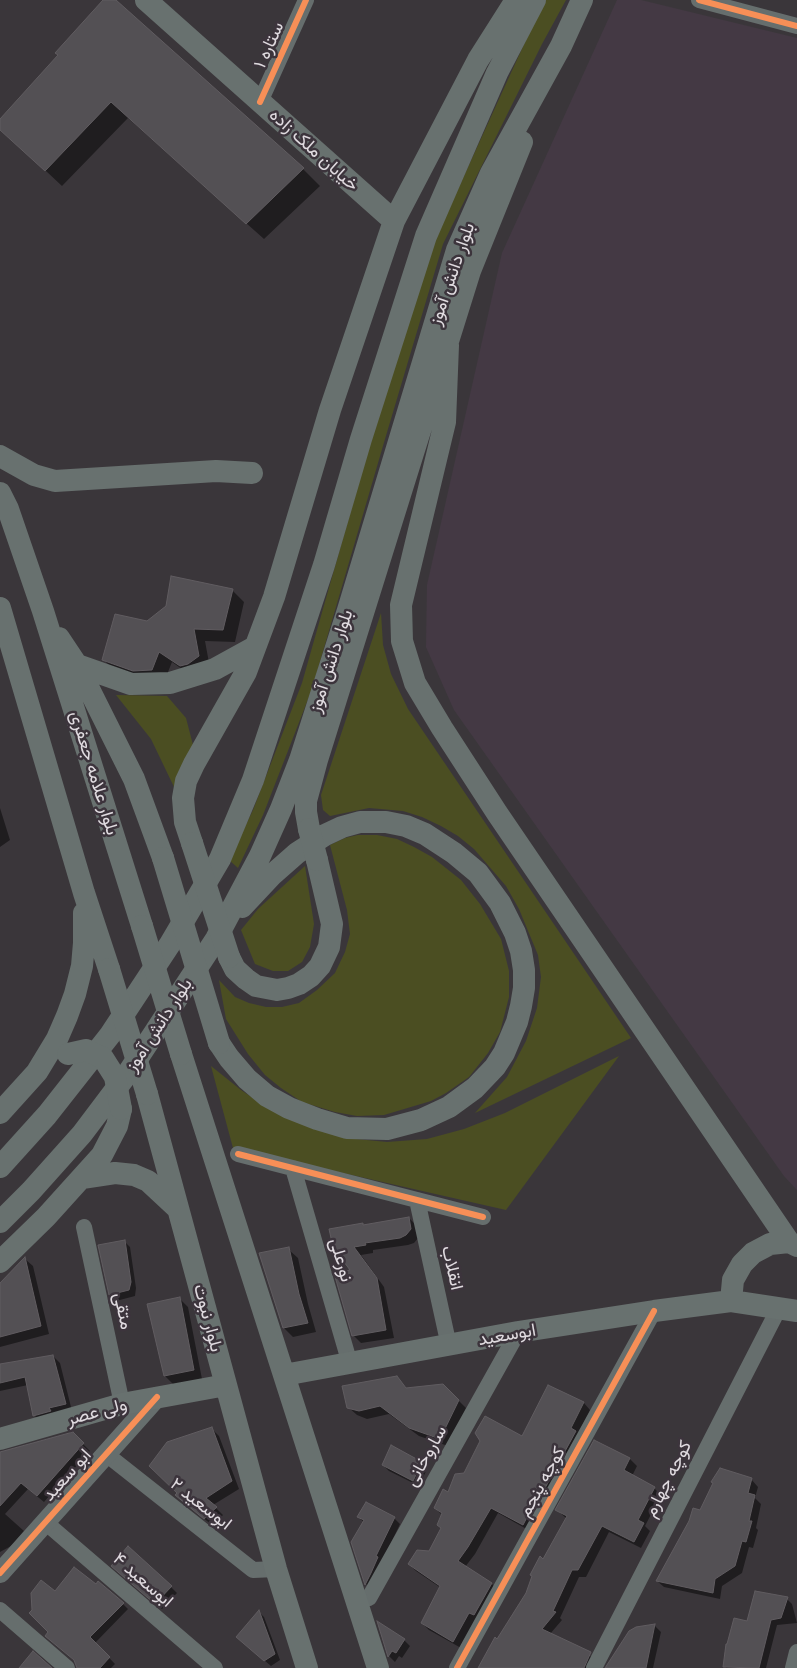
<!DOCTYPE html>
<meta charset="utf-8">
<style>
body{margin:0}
canvas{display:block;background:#3a363a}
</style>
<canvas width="797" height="1668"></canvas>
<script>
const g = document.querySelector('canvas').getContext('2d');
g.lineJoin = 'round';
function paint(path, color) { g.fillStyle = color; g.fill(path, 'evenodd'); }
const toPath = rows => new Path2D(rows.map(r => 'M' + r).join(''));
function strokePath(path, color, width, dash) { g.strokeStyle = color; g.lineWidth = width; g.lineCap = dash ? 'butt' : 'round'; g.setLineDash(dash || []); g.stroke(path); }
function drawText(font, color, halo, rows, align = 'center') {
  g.font = font + ' Raleway,Vazirmatn,sans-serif'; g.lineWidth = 5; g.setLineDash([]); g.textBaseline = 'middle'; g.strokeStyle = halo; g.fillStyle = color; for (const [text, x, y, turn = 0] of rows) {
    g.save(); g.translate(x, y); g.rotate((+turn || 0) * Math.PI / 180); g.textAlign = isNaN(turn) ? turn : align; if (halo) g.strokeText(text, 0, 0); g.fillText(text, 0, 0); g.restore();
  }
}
paint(toPath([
 [617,0,641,0,797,38,797,1190,784,1176,454,710,426,647,427,585,502,253]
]), '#443944');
paint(toPath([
 [546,0,566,0,542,44,443,244,385,439,312,689,263,815,238,868,229,860,253,810,302,683,372,436,437,235,526,40],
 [381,613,383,645,391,674,408,709,631,1038,475,1113,507,1077,526,1041,537,1008,541,977,538,955,519,909,506,886,474,849,458,836,441,826,422,817,403,811,369,808,330,816,323,810,321,795],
 [116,695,167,696,186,718,193,745,175,789,151,739],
 [358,835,377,835,397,839,414,847,432,857,461,880,480,904,501,939,509,971,509,997,500,1032,488,1053,469,1077,446,1093,431,1101,384,1115,357,1116,335,1112,302,1102,281,1088,265,1075,248,1054,226,1019,219,980,235,997,249,1003,266,1007,282,1007,299,1003,317,990,335,973,345,952,350,934,347,910,330,845,345,838],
 [305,866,314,924,310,947,302,962,288,971,273,971,255,964,241,930,258,909],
 [619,1056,506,1210,233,1148,211,1066,241,1090,262,1104,346,1138,387,1142,427,1139,464,1129,505,1113]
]), '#4b4e22');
paint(toPath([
 [105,0,114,0,303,169,320,186,264,239,128,118,62,186,0,128,0,121,60,56],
 [232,590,244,602,235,642,205,641,210,668,193,677,172,662,164,682,115,671,104,660],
 [0,808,10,840,0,847],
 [409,1218,417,1226,419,1237,414,1243,408,1245,373,1250,373,1253,361,1255,384,1287,394,1338,361,1343,353,1335,352,1271,334,1247,362,1224,365,1226],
 [124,1241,130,1247,136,1288,135,1296,116,1301,110,1295,100,1246],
 [288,1249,298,1258,308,1304,316,1332,293,1337,284,1328],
 [25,1259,33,1266,49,1334,0,1347,0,1284],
 [179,1298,188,1307,202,1379,174,1385,165,1376,149,1305],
 [53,1356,60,1363,72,1411,41,1422,34,1415,28,1385,0,1391,0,1366],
 [396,1377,407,1389,443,1385,466,1408,448,1446,419,1436,389,1414,367,1419,357,1415,348,1407],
 [548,1386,584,1403,590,1410,530,1531,498,1513,475,1554,465,1567,492,1584,498,1591,461,1648,429,1630,422,1623,441,1588,416,1571,409,1564,430,1552,442,1528,443,1516,435,1508,465,1474,522,1438],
 [212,1429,219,1436,239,1489,213,1505,223,1515,213,1526,176,1495],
 [72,1433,90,1451,44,1502,28,1489,5,1514,24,1531,11,1546,0,1552,0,1453],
 [595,1441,630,1459,637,1466,632,1476,654,1488,661,1495,645,1526,650,1531,641,1548,609,1532,586,1577,579,1577,560,1618,562,1620,550,1634,585,1651,592,1658,586,1668,480,1668,527,1593,567,1519,557,1510],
 [391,1447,422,1463,427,1469,419,1486,389,1471,383,1465],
 [751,1479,758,1487,755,1498,761,1504,756,1528,758,1530,753,1548,749,1547,742,1573,722,1586,720,1599,664,1587,657,1581,700,1511],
 [358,1517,394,1518,400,1524,382,1562,371,1589,366,1584,353,1542,364,1522],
 [119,1571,171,1587,177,1593,162,1609],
 [55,1592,123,1604,128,1609,95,1643,115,1664,111,1668,78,1668,75,1661,52,1641,50,1632],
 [786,1598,792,1604,797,1623,777,1625,766,1668,726,1668,725,1666,748,1623],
 [259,1612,264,1617,280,1660,271,1666,244,1643],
 [379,1624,404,1640,410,1646,402,1658,399,1656,395,1662,389,1656],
 [655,1626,661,1632,653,1668,607,1668,636,1628]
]), '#0007');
const building = toPath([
 [103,0,116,0,304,168,246,224,111,102,45,171,0,130,0,119,58,55,55,53,103,0],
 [171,576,233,589,223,630,194,629,199,656,188,664,180,666,159,652,152,670,133,671,102,660,115,614,147,621,166,606,171,576],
 [409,1217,411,1229,406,1235,400,1238,365,1243,366,1245,354,1247,377,1278,386,1330,352,1336,334,1273,350,1270,333,1247,329,1229,363,1223,363,1225,409,1217],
 [125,1240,131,1282,129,1290,109,1295,98,1245,125,1240],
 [289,1247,299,1294,308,1323,283,1328,259,1253,289,1247],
 [25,1257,41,1326,0,1337,0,1283,25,1257],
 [180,1297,194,1370,164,1376,147,1304,180,1297],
 [53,1355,66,1404,49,1408,51,1411,33,1416,25,1377,0,1383,0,1364,53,1355],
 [397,1376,406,1388,443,1384,459,1400,440,1439,409,1428,380,1406,359,1411,347,1408,342,1386,397,1376],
 [548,1385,584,1402,571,1428,576,1431,538,1501,536,1500,523,1525,491,1508,468,1547,458,1561,492,1583,474,1615,469,1613,453,1642,421,1623,440,1586,408,1564,417,1550,429,1551,441,1528,437,1525,442,1513,434,1508,443,1489,448,1492,455,1474,464,1473,480,1441,475,1433,485,1416,522,1436,548,1385],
 [212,1427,232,1481,206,1498,217,1507,204,1519,175,1495,177,1493,149,1466,167,1442,212,1427],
 [73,1432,84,1443,37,1496,21,1483,0,1506,0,1452,73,1432],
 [594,1440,630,1458,624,1470,655,1487,638,1520,644,1523,634,1542,602,1526,578,1570,572,1570,553,1611,556,1612,542,1629,591,1652,584,1668,478,1668,495,1637,497,1639,526,1593,532,1576,530,1575,540,1556,543,1559,567,1516,555,1510,594,1440],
 [391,1445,422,1462,413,1481,382,1465,391,1445],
 [720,1468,752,1478,748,1493,755,1495,749,1521,752,1521,746,1542,742,1541,735,1566,715,1579,713,1593,656,1581,689,1521,693,1508,700,1510,713,1483,711,1482,720,1468],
 [366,1502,395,1517,376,1556,378,1557,371,1573,365,1585,351,1542,364,1520,357,1517,366,1502],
 [128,1546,172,1586,155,1604,111,1566,128,1546],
 [74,1567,96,1584,98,1581,124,1603,90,1637,110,1657,100,1668,77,1668,74,1660,45,1636,48,1632,29,1613,32,1610,31,1593,41,1580,55,1591,74,1567],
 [755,1591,788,1597,781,1618,771,1620,759,1668,723,1667,726,1644,727,1644,734,1618,747,1621,755,1591],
 [259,1610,275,1654,264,1661,236,1637,259,1610],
 [377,1621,405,1639,396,1653,392,1651,388,1657,377,1621],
 [655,1624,646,1668,605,1668,629,1631,636,1627,655,1624],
 [33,1651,52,1668,19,1668,33,1651]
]);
paint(building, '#535054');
strokePath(building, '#605c60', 1);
strokePath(toPath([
 [699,0,797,26],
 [260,102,306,0],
 [238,1154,483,1217],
 [293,1168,350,1364],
 [417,1200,449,1346],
 [84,1227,122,1404],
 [106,1454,253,1570,276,1569],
 [45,1522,215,1668],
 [369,1598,518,1332],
 [0,1610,67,1668],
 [457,1668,654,1311],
 [594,1668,779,1308],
 [793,1668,797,1652]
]), '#666e6d', 16);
strokePath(toPath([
 [0,1573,157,1397]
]), '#666e6d', 20);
strokePath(toPath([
 [146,0,394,221],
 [448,345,445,422,401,605,402,641,415,683,442,728,497,813,789,1242],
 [0,456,34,475,55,481,216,471,252,473],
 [0,493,8,509,43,611,142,926],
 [0,608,84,893,109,969],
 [59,638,77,665,134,779,163,858],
 [77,665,131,684,170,683,215,669,255,647],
 [309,829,306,812,306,801,317,760,470,271,522,142],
 [192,843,185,822,183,798,186,781,194,764,246,672,274,597,330,410,394,221,478,60,516,0],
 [229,957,235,969,246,979,256,986,277,990,288,988,299,984,311,976,320,966,329,947,332,924,317,860],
 [219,1043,229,1058,247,1079,267,1096,289,1108,317,1119,347,1128,387,1129,421,1120,449,1107,475,1088,495,1067,504,1053,517,1022,521,1006,524,988,524,970,521,951,515,933,500,903,478,873,454,853,425,834,406,826,386,822,360,822,342,827,325,835,297,853,272,875,242,907],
 [181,1054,378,1668],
 [147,1094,276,1569,307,1668],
 [0,1113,37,1072,57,1039,67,1016,75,994,82,966,84,943,84,913],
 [0,1167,47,1115,110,1035,170,944,220,859,253,780,324,565,361,439,426,236,497,73,535,0],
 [82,1178,115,1173,134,1175,148,1181,177,1208],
 [0,1222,31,1191,82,1134,128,1073,216,939,260,856,281,809,300,760,348,610,457,250,491,173,561,46,582,0],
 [797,1246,789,1242,770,1244,753,1253,742,1264,733,1280,731,1301,797,1311],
 [0,1262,46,1217,102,1155,117,1126,121,1109],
 [284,1375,518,1332,654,1311,731,1301],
 [0,1439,122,1404,226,1385]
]), '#68716f', 22);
strokePath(toPath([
 [309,829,317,860],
 [192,843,229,957],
 [163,858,219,1043],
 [142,926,181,1054],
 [109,969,147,1094],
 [68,1054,86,1050,103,1058,115,1077,121,1109]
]), '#68716f', 22);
strokePath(toPath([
 [699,0,797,26],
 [260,102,306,0],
 [238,1154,483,1217],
 [0,1573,157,1397],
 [457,1668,654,1311]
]), '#f78f57', 6);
drawText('18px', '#e0dbe0', '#3c343c', [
 ["ستاره ۱",269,45,-66],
 ["خیابان ملک زاده",314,150,42],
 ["بلوار دانش آموز",452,274,-71],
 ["بلوار دانش آموز",331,661,-72],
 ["بلوار علامه جعفری",94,773,73],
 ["بلوار دانش آموز",159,1025,-57],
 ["نورعلی",341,1260,74],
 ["انقلاب",452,1268,77],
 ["متقی",123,1311,78],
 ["بلوار نبوت",208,1318,75],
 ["ابوسعید",507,1335,-10],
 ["ولی عصر",97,1412,-15],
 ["ساروخانی",426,1456,-61],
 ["ابو سعید",67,1475,-48],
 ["کوچه چهارم",668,1479,-63],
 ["کوچه پنجم",542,1482,-61],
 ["ابوسعید ۲",201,1504,38],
 ["ابوسعید ۴",143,1580,41]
]);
</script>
